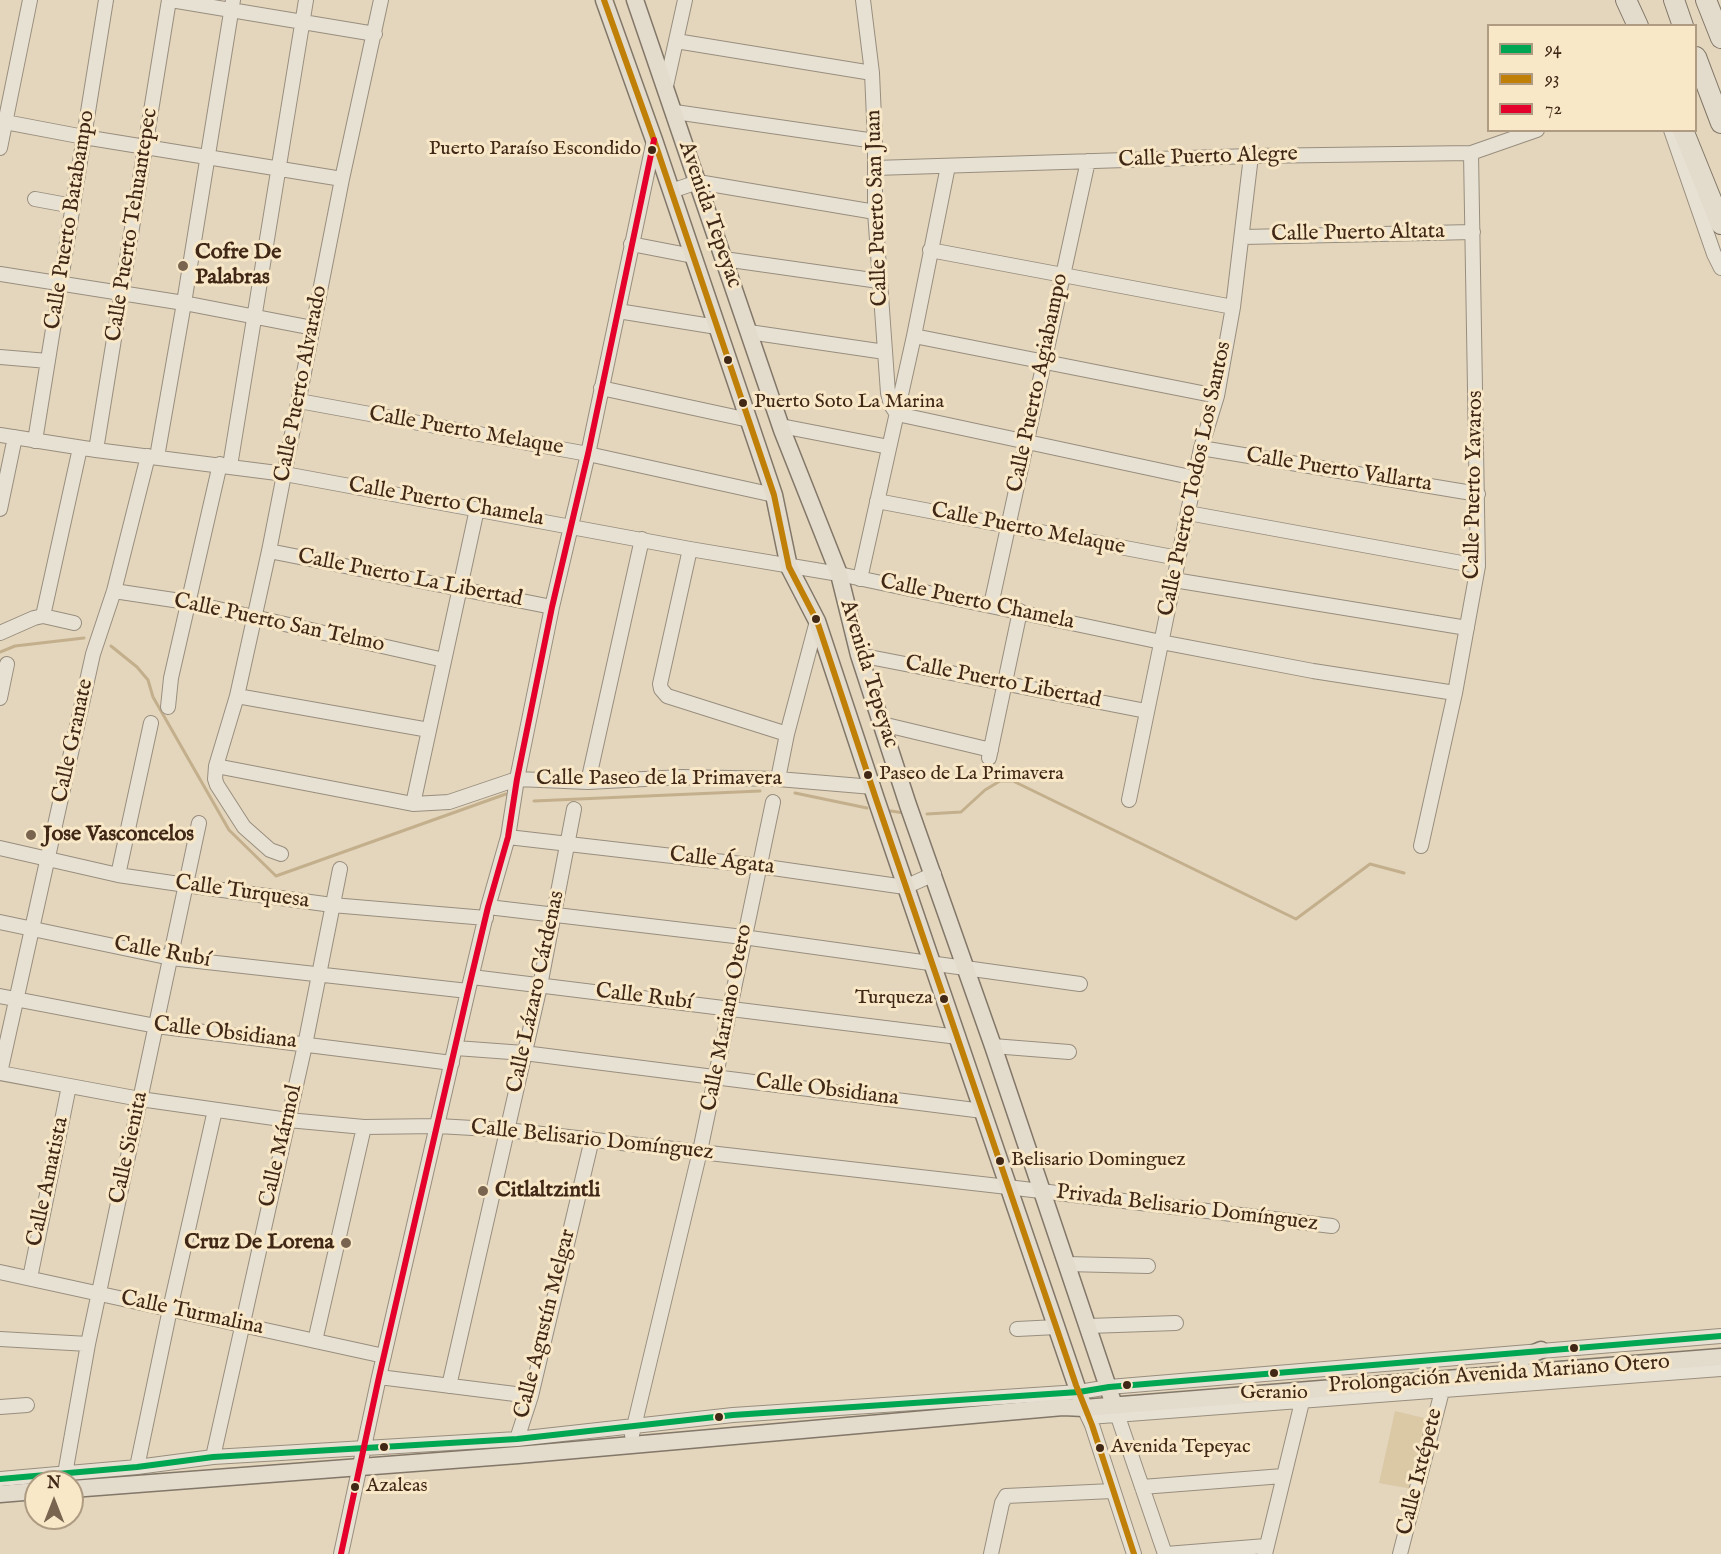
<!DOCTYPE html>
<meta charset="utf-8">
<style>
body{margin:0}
#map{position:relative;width:1721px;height:1554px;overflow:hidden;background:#e3d6bc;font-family:"IM FELL English",serif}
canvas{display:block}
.legend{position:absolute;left:1487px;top:24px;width:210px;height:108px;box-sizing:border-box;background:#f8e8c8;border:2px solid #ae9b81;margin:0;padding:8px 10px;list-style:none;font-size:18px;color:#402716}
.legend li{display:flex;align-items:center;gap:12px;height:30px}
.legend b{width:30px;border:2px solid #ae9b81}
.north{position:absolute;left:24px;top:1470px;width:60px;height:60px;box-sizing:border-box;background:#f8e8c8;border:2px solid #ae9b81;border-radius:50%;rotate:0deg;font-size:16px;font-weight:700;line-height:24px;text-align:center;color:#402716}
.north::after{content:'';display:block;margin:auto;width:21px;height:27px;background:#796450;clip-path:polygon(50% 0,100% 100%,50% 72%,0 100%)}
</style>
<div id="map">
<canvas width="1721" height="1554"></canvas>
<ul class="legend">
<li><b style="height:8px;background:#00a651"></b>94</li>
<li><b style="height:8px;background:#c08007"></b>93</li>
<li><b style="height:8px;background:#e4002b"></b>72</li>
</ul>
<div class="north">N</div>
</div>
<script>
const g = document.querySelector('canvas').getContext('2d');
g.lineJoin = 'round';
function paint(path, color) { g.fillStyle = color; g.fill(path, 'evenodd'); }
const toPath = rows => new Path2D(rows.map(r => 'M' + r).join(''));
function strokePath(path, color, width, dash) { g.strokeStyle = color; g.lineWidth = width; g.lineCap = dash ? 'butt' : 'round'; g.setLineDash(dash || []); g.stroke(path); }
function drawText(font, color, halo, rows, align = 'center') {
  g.font = font + ' "IM FELL English",serif'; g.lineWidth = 6; g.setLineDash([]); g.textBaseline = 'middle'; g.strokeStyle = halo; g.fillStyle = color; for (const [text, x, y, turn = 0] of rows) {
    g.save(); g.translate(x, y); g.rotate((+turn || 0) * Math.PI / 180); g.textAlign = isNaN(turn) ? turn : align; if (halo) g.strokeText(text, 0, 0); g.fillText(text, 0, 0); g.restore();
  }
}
paint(toPath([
 [1395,1411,1428,1419,1412,1489,1379,1483]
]), '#dbc8a5');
strokePath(toPath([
 [111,646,137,667,148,680,153,697,229,830,276,876,506,794],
 [0,652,15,646,84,638],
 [795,793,867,808],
 [534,801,760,791],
 [891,811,904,813],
 [927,814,961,812,985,790,1000,781,1013,781,1296,919,1370,864,1404,873]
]), '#c4af8c', 3);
const minor = toPath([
 [171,0,375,34],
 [863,0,872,73,875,141,875,212,888,393,891,405,897,414,1195,478],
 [676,41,872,73],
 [666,86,685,0],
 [675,112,875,141],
 [0,121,84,137,342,179],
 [1671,130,1714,254,1721,268],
 [0,148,30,0],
 [875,168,1251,156,1471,153,1537,130],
 [671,191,698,182,875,212],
 [35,199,73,206],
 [1243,237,1473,232],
 [631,244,693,256],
 [930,250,1233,307],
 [724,259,879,281],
 [0,274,184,303,313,328],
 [618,311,717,327],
 [749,332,885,352],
 [914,336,1217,396],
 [0,357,48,361],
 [601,388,749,420],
 [299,401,588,454,774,495],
 [781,426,889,447],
 [0,435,96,450,285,474,690,549,839,574,1161,642,1313,671,1455,693],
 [35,441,106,0],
 [1201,448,1478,494],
 [96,450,169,0],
 [157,457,184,303,233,0],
 [230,466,306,0],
 [877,501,1178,558],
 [0,509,15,437],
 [1188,513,1478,566],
 [690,549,660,684,661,689,667,696,787,734],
 [269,551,552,607],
 [860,579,914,336,948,166],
 [1174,580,1467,628],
 [114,591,187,602,444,660],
 [991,605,1088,161],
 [43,616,80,448],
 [0,633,34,618,43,616,74,623],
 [859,655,1146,711],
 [237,696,429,730],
 [0,698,7,664],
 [168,707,171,678,220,464],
 [882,724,991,750],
 [989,758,1020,611],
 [216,766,413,804,449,802,517,779,588,782,682,777,778,779,873,787],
 [778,779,787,734,817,621],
 [588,782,642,539],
 [1129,800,1201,448,1217,396,1233,307,1251,156],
 [413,804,477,509],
 [508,837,759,866,905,887,934,874],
 [1421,846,1455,693,1478,566,1471,153],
 [0,848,118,875,186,885,332,905,486,918],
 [281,854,270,850,244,827,217,785,215,779,216,766,237,696,269,551,342,179,381,0],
 [118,875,151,723],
 [488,907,743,937,1080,984],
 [0,922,171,958,468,991],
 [472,977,958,1037],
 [0,996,156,1026,452,1063],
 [993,1046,1069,1052],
 [456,1048,524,1053,983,1111],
 [0,1073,140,1099,288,1120,364,1127,438,1126,507,1130,999,1186,1332,1226],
 [0,1073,93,654,114,591,148,456],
 [1066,1264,1148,1266],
 [0,1272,384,1356],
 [30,1278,69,1086],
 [1088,1326,1176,1323],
 [1017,1329,1057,1327],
 [0,1339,88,1344],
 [315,1341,364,1127],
 [379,1377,531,1396],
 [449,1386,540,986,574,809],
 [0,1407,27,1405],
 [1115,1408,1165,1554],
 [1085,1410,1092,1425,1134,1554],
 [1089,1417,1721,1369],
 [632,1435,700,1151,773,802],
 [517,1439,531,1396,592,1139],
 [213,1457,305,1045,340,869],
 [137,1467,170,1309,215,1110],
 [65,1474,88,1344,199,823],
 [0,1479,137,1467,213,1457,517,1439,733,1415,1079,1392,1109,1387,1721,1336],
 [1142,1487,1283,1476],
 [341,1554,379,1377,468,991,488,907,508,837,517,779,552,607,588,454,654,140],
 [991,1554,1002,1503,1006,1496,1112,1491],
 [1166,1554,1266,1546],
 [1265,1554,1302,1402],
 [1400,1554,1442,1391]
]);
const major = toPath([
 [604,0,654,140,774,495,789,567,817,621,876,799,1084,1408],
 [635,0,782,430,839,574,859,655,908,805,993,1046,1114,1405],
 [1511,1363,1541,1350],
 [72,1489,518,1455,1063,1407,1084,1408,1721,1357],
 [0,1494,36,1491]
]);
const highway = toPath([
 [1626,0,1638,26],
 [1674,0,1683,26],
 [1706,0,1721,38],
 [1696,57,1721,123],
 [1683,130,1721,224]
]);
strokePath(minor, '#998e7e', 16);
strokePath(major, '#827768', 19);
strokePath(highway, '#827768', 22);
strokePath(minor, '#e7e1d4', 14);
strokePath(major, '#e3dbcc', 16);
strokePath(highway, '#e3dbcc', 20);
strokePath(toPath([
 [0,1479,137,1467,213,1457,517,1439,733,1415,1079,1392,1109,1387,1721,1336]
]), '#00a651', 6);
strokePath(toPath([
 [604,0,654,140,774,495,789,567,817,621,876,799,1076,1385,1092,1425,1134,1554]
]), '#c08007', 6);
strokePath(toPath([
 [341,1554,379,1377,468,991,488,907,508,837,517,779,552,607,588,454,654,140]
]), '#e4002b', 6);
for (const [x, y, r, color] of [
 [652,150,5,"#402716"],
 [183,266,6,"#796450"],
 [728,360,5,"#402716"],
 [743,403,5,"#402716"],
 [816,619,5,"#402716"],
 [868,775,5,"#402716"],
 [31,835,6,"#796450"],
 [944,999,5,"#402716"],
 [1000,1161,5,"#402716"],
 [483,1191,6,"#796450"],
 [346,1243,6,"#796450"],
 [1574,1348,5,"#402716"],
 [1274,1373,5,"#402716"],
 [1127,1385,5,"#402716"],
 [719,1417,5,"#402716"],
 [384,1447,5,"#402716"],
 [1100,1448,5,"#402716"],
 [355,1487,5,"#402716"]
]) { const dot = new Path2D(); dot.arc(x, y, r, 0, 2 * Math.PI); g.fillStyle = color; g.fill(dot); strokePath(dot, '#f8e8c8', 2); }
drawText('20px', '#402716', '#f8e8c8', [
 ["Puerto Paraíso Escondido",641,150,"right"],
 ["Puerto Soto La Marina",754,403],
 ["Paseo de La Primavera",879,775],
 ["Turqueza",933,999,"right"],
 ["Belisario Dominguez",1011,1161],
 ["Geranio",1274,1394,"center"],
 ["Avenida Tepeyac",1111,1448],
 ["Azaleas",366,1487]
], 'left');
drawText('22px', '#402716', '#f8e8c8', [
 ["Calle Puerto Alegre",1208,158,-2],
 ["Calle Puerto San Juan",878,208,-92],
 ["Avenida Tepeyac",709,215,71],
 ["Calle Puerto Batabampo",71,220,-81],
 ["Calle Puerto Tehuantepec",133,225,-81],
 ["Calle Puerto Altata",1358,234,-1],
 ["Calle Puerto Agiabampo",1039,383,-78],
 ["Calle Puerto Alvarado",302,384,-79],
 ["Calle Puerto Melaque",466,432,10],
 ["Calle Puerto Vallarta",1339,471,9],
 ["Calle Puerto Todos Los Santos",1196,479,-78],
 ["Calle Puerto Yavaros",1475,485,-89],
 ["Calle Puerto Chamela",446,503,10],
 ["Calle Puerto Melaque",1028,530,11],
 ["Calle Puerto La Libertad",410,579,11],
 ["Calle Puerto Chamela",977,603,12],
 ["Calle Puerto San Telmo",279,624,12],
 ["Avenida Tepeyac",868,674,73],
 ["Calle Puerto Libertad",1003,683,11],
 ["Calle Granate",74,741,-78],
 ["Calle Paseo de la Primavera",659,779],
 ["Calle Ágata",722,862,7],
 ["Calle Turquesa",242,893,8],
 ["Calle Rubí",162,953,10],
 ["Calle Lázaro Cárdenas",537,992,-78],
 ["Calle Rubí",644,998,7],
 ["Calle Mariano Otero",728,1018,-79],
 ["Calle Obsidiana",225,1034,7],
 ["Calle Obsidiana",827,1091,7],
 ["Calle Belisario Domínguez",592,1141,6],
 ["Calle Mármol",282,1146,-77],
 ["Calle Sienita",130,1148,-78],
 ["Calle Amatista",49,1182,-78],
 ["Privada Belisario Domínguez",1187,1209,7],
 ["Calle Turmalina",192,1314,12],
 ["Calle Agustín Melgar",546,1324,-76],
 ["Prolongación Avenida Mariano Otero",1499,1375,-4],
 ["Calle Ixtépete",1421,1472,-76]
]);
drawText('bold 22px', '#402716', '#f8e8c8', [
 ["Cofre De",195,253],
 ["Palabras",195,278],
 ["Jose Vasconcelos",43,835],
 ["Citlaltzintli",495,1191],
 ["Cruz De Lorena",334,1243,"right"]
], 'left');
</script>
